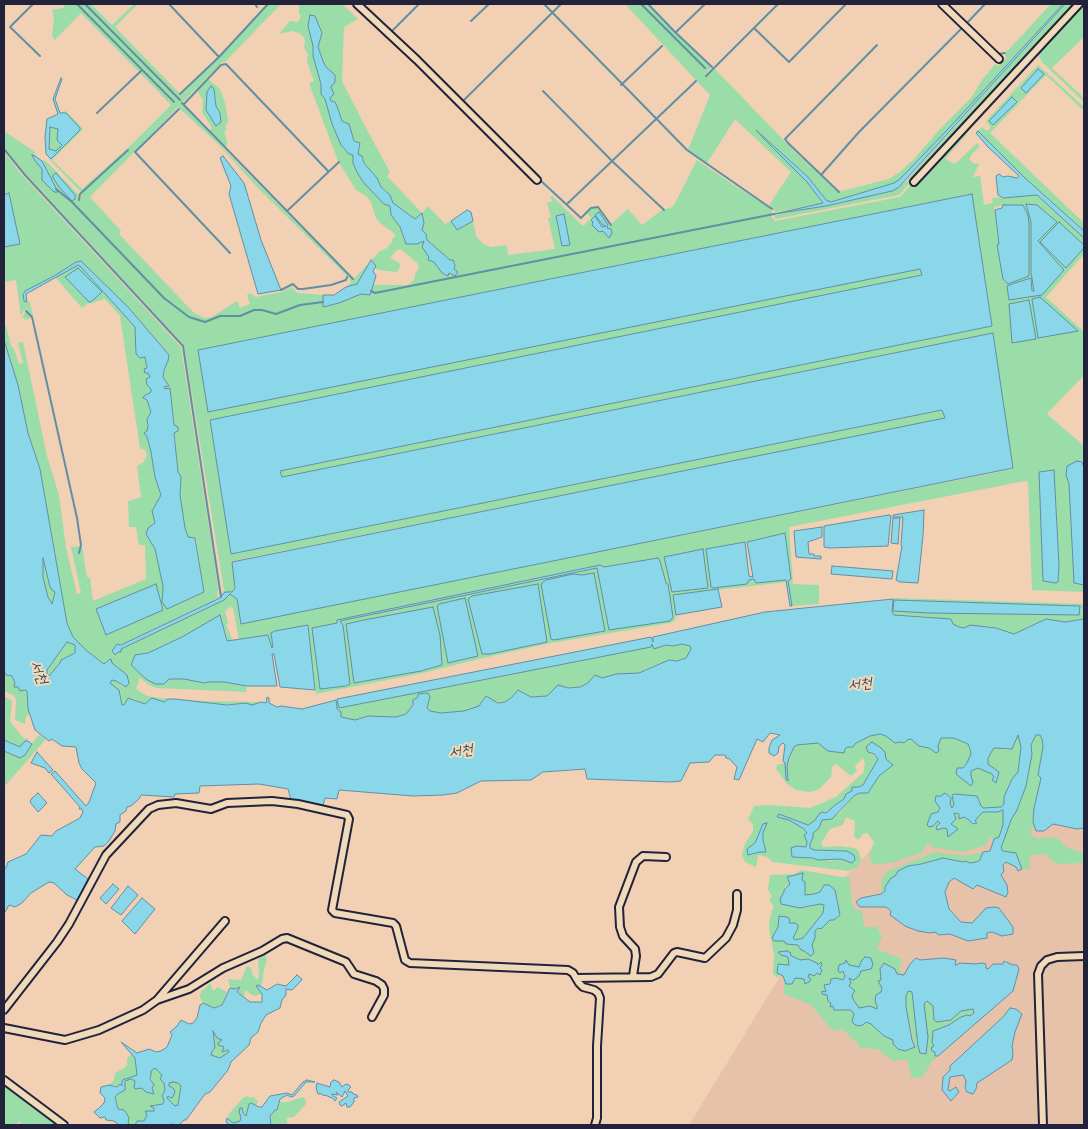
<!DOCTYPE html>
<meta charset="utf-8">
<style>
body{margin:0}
#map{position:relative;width:1088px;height:1129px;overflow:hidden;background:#f1d0b4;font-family:Kalam,sans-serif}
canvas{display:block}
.frame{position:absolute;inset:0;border:5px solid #22223b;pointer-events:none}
</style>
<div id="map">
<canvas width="1088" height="1129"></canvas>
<div class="frame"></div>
</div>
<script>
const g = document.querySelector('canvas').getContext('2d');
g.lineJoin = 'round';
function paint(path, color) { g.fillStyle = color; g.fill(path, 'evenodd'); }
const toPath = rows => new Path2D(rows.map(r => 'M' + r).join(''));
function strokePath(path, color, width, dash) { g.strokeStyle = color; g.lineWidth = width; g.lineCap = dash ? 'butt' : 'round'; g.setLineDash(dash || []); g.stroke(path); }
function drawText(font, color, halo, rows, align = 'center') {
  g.font = font + ' Kalam,"Poor Story",sans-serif'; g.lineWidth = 4; g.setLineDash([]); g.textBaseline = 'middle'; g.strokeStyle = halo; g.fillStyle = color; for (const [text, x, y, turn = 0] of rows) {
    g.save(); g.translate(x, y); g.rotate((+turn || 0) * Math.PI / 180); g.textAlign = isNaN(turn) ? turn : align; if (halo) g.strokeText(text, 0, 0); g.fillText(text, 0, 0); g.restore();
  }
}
paint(toPath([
 [1036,735,1040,735,1043,739,1043,747,1038,775,1041,777,1034,808,1033,822,1036,831,1044,831,1053,824,1077,829,1084,828,1084,1125,689,1125,831,893,937,778,1021,747,1018,772,1012,779,1004,797,1004,804,1001,807,983,808,981,806,977,796,955,794,953,795,954,805,952,808,949,804,951,798,946,793,936,796,936,803,939,804,940,808,938,812,931,814,927,825,929,827,933,826,937,820,940,823,936,827,937,830,944,828,947,829,948,837,957,829,951,824,956,819,954,813,960,814,960,819,964,817,969,820,973,824,976,823,975,821,977,818,983,812,998,812,1004,810,1003,825,999,837,994,839,990,851,983,852,980,861,964,862,943,858,921,864,908,866,898,871,895,876,891,878,885,887,885,891,881,894,861,898,856,902,860,907,886,907,891,911,891,915,905,926,925,932,935,932,939,935,944,935,950,934,968,941,987,938,986,933,992,932,1002,936,1013,934,1013,927,999,908,995,907,986,908,972,923,962,922,949,909,945,892,949,882,954,878,973,889,977,885,1006,897,1008,892,1007,885,1001,875,1004,871,1003,865,1005,861,1016,867,1018,871,1022,869,1016,853,1002,851,1000,848,1011,820,1017,810,1026,786,1032,754,1031,746]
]), '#e7c2ab');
paint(toPath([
 [65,4,76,4,141,70,139,72,81,13,55,40,52,36,54,19,52,10,63,8],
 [78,4,84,4,180,101,177,96,86,4,91,4,112,25,134,4,138,4,115,27,181,95,269,4,281,4,225,62,222,62,182,103,224,149,353,280,380,251,387,248,392,242,392,239,395,237,395,234,380,223,376,218,371,202,366,196,356,190,338,161,309,83,314,81,307,61,308,54,304,48,305,40,303,36,299,33,292,31,279,34,290,21,298,22,301,16,299,13,299,4,342,4,358,19,344,27,342,81,367,130,390,172,387,176,422,213,428,206,445,224,451,221,457,230,473,221,476,236,483,244,491,247,507,245,508,255,555,249,548,218,551,217,547,203,553,201,550,197,552,196,583,226,591,218,587,213,595,207,597,208,610,225,628,209,642,225,662,210,670,208,674,205,697,160,738,188,768,206,772,211,771,216,775,221,900,197,1021,62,1020,61,899,195,775,219,774,214,826,206,892,191,905,182,1065,4,1077,4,963,132,967,134,945,159,955,164,977,143,980,146,972,154,969,159,973,163,979,164,973,177,980,176,984,205,993,203,992,198,1037,195,1084,238,1084,254,1046,297,1084,332,1084,375,1047,414,1084,446,1084,481,1084,468,1066,475,1069,484,1076,584,1084,585,1084,592,1032,590,1028,482,1025,481,789,527,793,584,819,585,819,604,792,606,788,581,791,579,785,533,745,542,707,549,747,584,749,580,754,579,756,583,786,580,787,582,674,595,676,615,675,621,670,623,551,643,483,658,423,673,316,694,308,625,275,631,271,633,273,647,272,648,268,635,239,640,233,608,230,607,225,611,228,623,226,624,233,641,227,641,226,631,182,637,148,653,135,655,141,674,146,679,184,679,204,683,209,682,224,682,247,686,246,692,157,688,149,685,140,678,136,689,147,696,160,698,200,701,261,702,252,705,246,703,218,705,175,699,164,702,149,700,145,704,141,703,135,699,122,705,120,698,110,683,112,680,116,681,123,687,118,667,112,663,109,659,105,664,87,651,73,637,67,623,40,469,28,433,18,385,4,340,4,327,6,326,11,345,14,349,19,364,23,363,18,343,23,342,47,456,59,495,66,548,77,594,81,593,71,547,82,546,87,577,90,578,93,601,146,579,145,545,139,545,136,527,129,527,128,501,141,497,137,466,144,462,147,454,145,450,140,448,120,316,105,299,87,304,82,308,55,277,77,265,80,266,135,327,145,356,147,369,145,373,148,373,150,377,148,386,151,389,151,392,144,396,143,399,147,400,151,412,147,419,147,437,151,452,155,477,161,495,155,523,149,538,155,548,162,576,164,599,167,609,204,592,196,538,188,538,185,528,180,495,181,477,178,472,173,412,170,400,164,387,169,386,163,377,164,371,168,361,169,355,128,307,81,261,76,262,54,276,25,291,25,302,30,302,33,317,25,320,24,318,22,318,28,307,23,311,21,317,16,280,4,282,4,247,19,244,9,193,4,195,4,152,22,175,181,347,217,580,218,590,217,596,219,597,224,590,184,345,25,173,4,147,4,131,35,152,35,156,33,156,42,168,49,187,55,187,42,161,45,160,79,195,80,200,82,193,50,160,46,154,50,159,80,130,60,113,66,111,83,129,52,160,82,189,129,147,171,105,140,73,142,71,173,103,176,104],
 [315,17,322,33,318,47,320,55,326,67,335,75,331,86,331,101,335,102,342,121,360,148,358,154,364,159,364,163,377,179,381,187,386,191,393,203,415,219,422,214,424,223,422,230,426,234,427,240,450,260,454,269,447,276,442,273,437,267,424,240,404,241,400,227,391,215,390,206,363,182,357,172,353,163,353,155,325,99,321,94,321,84,313,56],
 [178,107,218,144,257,187,349,278,351,282,346,287,357,284,371,261,376,266,375,268,378,270,397,272,401,264,390,258,397,250,401,249,418,264,419,268,415,274,415,278,411,283,407,285,376,285,374,284,370,294,367,293,352,296,339,303,323,307,323,295,297,293,292,287,282,292,255,297,250,293,247,295,250,304,240,308,237,301,212,317,205,318,194,313,119,234,121,231,90,197],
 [972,194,992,326,280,471,281,477,992,333,1013,469,242,623,237,599,232,594,230,594,224,600,121,649,121,652,112,651,117,644,121,645,220,598,225,592,232,592,235,589,232,561,945,419,943,410,231,554,210,420,923,275,920,268,199,350],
 [1003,205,1023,205,1028,215,1029,224,1029,276,1008,284,1005,281,1000,262,999,244,994,207],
 [1026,205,1057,222,1037,241,1042,295,1007,286,1013,285,1034,291,1031,272,1031,222],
 [1039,472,1056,495,1058,582],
 [636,561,660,561,667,587,609,630,598,568,339,621,346,686,320,689,312,628,337,623,337,620,599,565,604,567],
 [625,4,646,4,711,67,705,75,707,76,714,68,796,153,838,192,889,179,900,172,915,158,940,129,971,98,982,80,995,64,998,66,1006,58,1005,53,1011,47,1051,4,1063,4,948,129,900,179,894,183,831,202,826,200,808,177,757,130,807,182,823,204,775,212,769,205,791,172,735,119,707,163,688,150,710,95],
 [1082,4,1084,4,1084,37,1052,68,1084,98,1084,102,1042,62,1038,54,1039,50],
 [1038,65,1084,107,1084,111,1046,75,990,133,1084,223,1084,231,1024,177,978,131,982,127,987,131,991,128,986,121],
 [208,79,220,89,225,103,228,122,225,126,227,129,224,133,226,137,227,144,225,148,209,131,212,128,202,112,203,101,197,90],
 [214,89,216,106,220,113,221,122,217,125,206,110],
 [50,127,58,129,62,145,56,151,49,149],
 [43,558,44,559,50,587,55,592,52,604,48,597,43,577],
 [894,598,1084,604,1084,619,1065,622,1046,619,1014,634,996,628,970,625,964,628,959,627,932,617,894,615,892,607],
 [67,642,75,645,75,653,61,660,60,663,49,676,47,673,47,670],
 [652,644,662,647,666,645,673,646,682,644,690,646,691,649,686,658,680,660,669,660,639,673,616,674,602,678,595,675,588,683,580,687,568,688,558,686,547,696,531,697,526,694,515,695,505,702,484,701,479,706,464,711,441,713,430,711,427,708,430,697,418,697,406,714,396,717,368,716,355,720,341,717,337,709,336,700,337,699,339,708,651,647],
 [4,671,6,675,12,676,18,687,27,691,27,702,30,714,26,716,25,724,15,720,16,700,14,696,4,691],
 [4,696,12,701,10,720,12,724,24,739,29,738,20,747,4,740],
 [875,734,886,736,895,743,911,739,919,746,929,748,933,750,941,738,954,738,963,741,968,744,971,754,967,763,956,774,963,778,970,776,971,771,978,768,992,774,996,782,988,764,988,758,992,751,994,748,1008,750,1018,734,1021,747,1018,772,1012,779,1004,804,1001,807,983,808,981,806,977,796,953,795,954,805,952,808,949,804,951,801,944,795,936,796,940,808,938,812,931,814,929,820,933,826,937,820,939,825,947,829,951,835,956,831,951,824,956,819,954,813,960,814,960,819,964,817,975,821,983,812,998,812,1004,810,1003,825,999,837,994,839,989,838,986,845,963,852,932,847,931,844,927,844,922,853,894,862,875,865,871,862,869,855,874,842,867,833,863,834,858,840,854,836,855,821,846,817,843,825,830,829,821,843,823,847,839,846,855,848,859,852,861,860,858,867,849,871,772,862,768,857,758,855,756,867,745,862,742,854,745,844,753,831,753,824,748,820,754,806,769,805,810,808,836,797,863,773,865,764,863,758,855,766,857,771,851,776,836,764,832,767,831,777,818,790,809,792,796,790,787,784,776,769,777,765,785,763,786,779,788,780,787,766,794,747,797,745,818,743,825,747,844,753,845,749,847,747],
 [868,752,891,762,888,769,879,776,868,793,860,793,855,795,839,814,822,819,813,833,813,837,810,844,810,848,813,850,839,850,852,853,841,859,831,861,797,857,796,846,806,847,807,833,804,829,789,820,778,816,779,815,808,825,814,821,817,817,826,813,852,791,863,785,866,780,878,759],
 [767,827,763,833,763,840,766,852,760,852,752,855,747,849,755,843],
 [39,735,46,739,4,787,4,751,20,758],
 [1036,735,1040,735,1043,739,1043,747,1038,775,1041,777,1034,808,1033,822,1035,826,1031,829,1031,835,1037,839,1051,837,1059,839,1066,847,1084,853,1084,863,1056,864,1045,854,1030,855,1030,869,1022,869,1020,862,1002,851,1000,848,1011,820,1017,810,1026,786,1032,754,1031,746],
 [935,852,966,856,983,852,980,861,976,862,970,863,965,861,964,862,943,858,921,864,915,864,895,876,881,894,882,879,886,872],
 [801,870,842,877,849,876,852,905,855,909,862,911,864,927,877,927,882,936,877,949,902,959,899,969,901,972,900,975,889,966,880,969,882,988,881,993,876,995,875,1001,877,1006,877,1010,866,1007,859,1008,853,999,849,986,849,977,853,980,855,979,859,976,861,971,866,970,873,965,872,962,861,964,859,967,853,967,849,965,846,961,843,970,845,979,843,981,839,980,830,984,827,995,827,1000,831,1002,834,1009,851,1010,854,1014,852,1022,858,1026,861,1026,866,1022,871,1024,887,1038,915,1047,906,1007,906,996,908,991,912,992,918,1046,920,1053,926,1053,928,1037,924,1003,927,1001,933,1006,934,1020,954,1016,961,1011,973,1009,974,1013,970,1016,967,1015,961,1017,949,1025,933,1031,932,1043,934,1046,935,1056,938,1056,932,1061,923,1077,912,1078,907,1060,893,1061,879,1050,870,1048,861,1049,857,1042,845,1032,841,1029,836,1031,831,1029,811,1005,784,994,784,981,786,984,795,978,804,979,808,977,808,974,820,968,812,960,800,960,790,955,788,957,789,965,785,966,778,978,773,974,774,955,769,927,770,917,774,906,769,901,772,896,768,890,770,875,795,874],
 [803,873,802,880,805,895,808,896,820,892,824,885,835,890,839,904,815,931,815,938,812,945,813,953,804,951,798,945,786,944,784,941,778,941,774,932,778,927,779,917,789,923,795,923,798,925,793,938,795,940,803,938,823,913,824,905,820,904,805,908,791,905,785,887,790,884,788,877],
 [265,955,267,960,264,969,262,985,261,986,258,985,262,994,254,996,245,990,244,998,235,989,230,988,228,979,241,980,247,966,251,968,252,974,258,980,259,974,258,959],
 [210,983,213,991,218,987,227,992,222,1005,217,1006,214,1009,203,1003,200,997,201,991,205,989],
 [213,1030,223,1041,225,1047,222,1052,229,1050,229,1052,220,1058,211,1056,212,1051,215,1048],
 [132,1054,137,1062,137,1075,130,1079,135,1081,136,1089,142,1088,153,1091,151,1075,151,1071,155,1068,162,1076,165,1090,163,1104,153,1105,154,1111,147,1115,144,1121,137,1121,135,1125,130,1125,128,1123,127,1114,124,1110,119,1109,115,1098,118,1094,125,1090,125,1081,128,1079,123,1083,122,1086,109,1085,114,1080,115,1073,123,1069,127,1065,127,1058],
 [173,1082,178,1083,181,1086,178,1105,175,1106,167,1098,168,1096,173,1097,175,1091,173,1088,169,1086,169,1083],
 [4,1083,60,1125,18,1125,21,1122,20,1121,15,1125,4,1125],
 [248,1096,250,1098,253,1097,258,1101,256,1106,251,1103,249,1104,246,1116,240,1108,239,1112,241,1117,240,1121,233,1123,227,1118,232,1110,243,1098],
 [303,1097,306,1101,305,1105,294,1117,287,1118,287,1125,271,1125,270,1116,279,1105,280,1102,288,1102]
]), '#9bdda8');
const water = toPath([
 [1063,4,1065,4,898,188,892,191,826,206,774,214,823,203,807,182,770,145,756,130,808,177,826,200,831,202,894,183,900,179,948,129,1063,4],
 [310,15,315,16,322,33,318,47,323,61,326,67,335,75,335,82,331,87,334,94,330,98,331,101,335,102,337,106,342,121,349,124,354,141,360,143,358,154,362,156,364,163,377,178,381,187,390,195,393,203,415,219,422,213,424,223,422,230,426,234,427,240,450,260,453,260,455,265,454,269,458,272,455,276,449,273,448,276,442,273,434,262,428,260,429,257,422,247,424,241,417,244,406,244,400,227,391,215,390,206,384,204,363,182,357,172,353,163,353,155,349,154,341,145,332,124,325,99,321,94,321,84,313,56,313,46,308,26,310,15],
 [1038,69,1044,74,1026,93,1021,88,1038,69],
 [61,78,62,79,55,99,60,113,66,113,80,128,80,130,51,159,46,154,45,137,47,119,58,114,53,99,61,78],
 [50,127,58,129,57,140,62,145,56,151,49,149,50,127],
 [211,86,214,89,216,106,220,113,221,122,216,126,206,110,207,92,211,86],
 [1012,97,1017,102,993,125,989,121,1012,97],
 [978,131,1024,177,1084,231,1084,238,1037,195,1003,198,998,195,996,176,999,174,1003,177,1008,176,1017,178,1019,176,988,147,976,133,978,131],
 [32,155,35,156,42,161,58,192,54,192,42,180,42,169,35,161,32,155],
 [223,156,244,183,261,240,281,290,258,294,229,194,231,186,220,158,223,156],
 [56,173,75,195,75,199,72,201,59,187,52,176,56,173],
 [9,193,20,244,4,247,4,195,9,193],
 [972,194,992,326,280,471,282,477,993,333,1013,468,241,624,237,599,230,594,224,600,121,649,121,652,118,652,115,655,112,651,117,644,121,645,220,598,225,592,232,592,235,588,232,562,945,418,942,410,231,554,210,420,922,275,920,269,208,412,198,350,972,194],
 [1026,204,1037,205,1057,222,1038,241,1064,270,1042,295,1009,300,1007,286,1015,283,1031,278,1032,291,1034,291,1031,272,1031,222,1026,204],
 [1003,205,1023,205,1028,215,1029,224,1029,276,1008,284,1003,279,997,245,999,244,995,210,1002,208,1003,205],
 [467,210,471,212,473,221,457,230,451,221,467,210],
 [599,212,608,225,607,228,611,229,612,233,609,238,603,231,599,232,592,225,593,222,591,220,595,216,602,227,606,226,603,225,595,215,599,212],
 [564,214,570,245,562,246,556,216,564,214],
 [1059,222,1084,245,1084,248,1066,268,1040,242,1059,222],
 [371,260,376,266,373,271,376,276,370,295,361,294,339,303,323,307,323,295,334,295,346,287,357,284,371,260],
 [81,261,128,307,169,355,168,361,164,370,163,377,169,386,164,387,165,389,170,388,174,425,178,427,178,431,174,433,178,472,181,477,180,495,185,528,188,537,195,538,204,592,167,609,162,602,163,586,155,549,146,534,148,528,155,523,152,511,161,495,155,477,151,452,147,437,144,433,147,431,148,426,147,419,151,412,147,400,143,398,144,396,151,392,151,389,147,385,146,379,150,377,148,373,145,373,144,369,147,368,145,357,140,358,136,354,135,327,80,266,78,265,26,294,27,302,24,301,23,295,25,291,54,276,76,262,81,261],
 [78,268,102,292,91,302,89,302,65,277,78,268],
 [1040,297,1078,331,1038,338,1032,299,1040,297],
 [1029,300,1036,339,1012,343,1009,304,1029,300],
 [4,340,18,385,28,433,40,469,67,623,73,637,87,651,104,664,110,659,111,659,112,663,127,675,129,683,126,687,116,681,112,680,110,683,119,690,122,705,124,705,128,698,145,704,152,698,164,702,168,699,175,699,227,705,246,703,252,705,261,702,266,703,267,697,269,698,269,703,277,707,281,706,302,709,336,700,337,709,341,712,341,717,355,720,368,716,396,717,406,714,413,705,413,700,418,697,418,694,428,693,430,697,427,708,430,711,441,713,464,711,479,706,486,696,498,703,505,702,511,698,518,690,531,697,547,696,558,685,568,688,580,687,588,683,595,675,602,678,616,674,639,673,669,660,677,661,686,658,691,649,690,646,682,644,673,646,666,645,654,649,652,644,651,647,339,708,337,699,651,637,653,642,653,637,765,612,883,600,893,599,892,612,894,615,951,619,953,624,959,627,964,628,970,625,996,628,1014,634,1046,619,1065,622,1084,619,1084,828,1077,829,1053,824,1044,831,1036,831,1033,822,1034,808,1041,778,1038,775,1043,747,1042,739,1040,735,1036,735,1031,745,1032,754,1026,786,1017,810,1011,820,1001,848,1003,851,1016,853,1022,869,1018,871,1016,867,1006,862,1003,865,1004,871,1001,875,1007,885,1008,892,1006,897,977,885,973,889,954,878,949,882,945,892,949,909,961,922,972,923,986,908,995,907,999,908,1013,927,1013,934,1002,936,992,932,987,933,987,938,968,941,950,934,939,935,935,932,930,933,918,931,905,926,890,915,891,911,886,907,860,907,856,902,861,898,881,894,885,891,885,887,891,878,895,876,898,871,908,866,921,864,943,858,963,862,965,861,970,863,976,862,980,860,983,852,990,851,994,839,999,837,1003,825,1003,810,998,812,983,812,977,818,975,821,977,823,973,824,969,820,964,817,959,819,959,814,954,813,956,819,951,824,958,829,948,837,947,829,944,828,937,830,936,827,940,823,938,821,933,826,929,827,927,825,931,814,938,812,940,808,935,801,936,796,941,796,945,793,951,798,950,804,952,808,954,805,952,795,955,794,977,796,981,806,983,808,1001,807,1004,804,1004,797,1012,779,1018,772,1021,747,1018,735,1012,749,994,748,992,751,988,758,988,764,999,772,996,783,992,780,994,777,992,774,978,768,971,771,971,776,973,782,971,786,956,774,957,768,963,768,967,763,971,754,970,749,968,744,954,738,941,738,938,746,939,751,936,753,929,748,919,746,911,739,907,740,904,743,900,742,895,743,886,736,880,734,870,736,856,743,853,747,847,747,845,749,844,753,828,751,818,743,797,745,794,747,789,758,787,766,788,781,786,779,785,763,783,761,785,745,783,743,779,746,778,753,774,756,769,753,769,748,772,740,780,735,770,733,763,742,757,739,739,780,734,779,737,767,733,763,730,759,726,758,725,755,715,755,709,762,690,763,681,781,671,782,587,779,585,769,543,772,531,780,481,781,457,793,443,795,413,796,339,790,337,799,325,798,323,805,291,800,288,789,259,784,200,786,199,793,175,794,174,797,141,795,139,799,131,806,127,807,126,811,120,815,120,822,116,824,115,831,109,841,104,846,95,847,75,869,88,879,79,901,67,895,54,883,49,882,31,893,22,903,15,907,9,905,4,914,4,869,6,868,8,862,26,854,41,835,52,836,56,831,80,818,83,812,82,809,79,809,80,807,51,774,55,771,86,806,89,802,96,783,82,769,79,763,76,747,62,746,52,739,49,741,35,730,28,709,27,691,25,690,20,691,18,687,14,687,15,683,12,676,6,675,4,671,4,340],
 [43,558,50,587,52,590,55,592,52,604,48,597,43,577,43,558],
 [67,642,75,645,75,653,61,660,60,663,49,676,47,673,47,670,67,642],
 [1077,461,1082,462,1084,468,1084,585,1074,583,1069,484,1066,475,1067,466,1077,461],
 [1054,470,1059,565,1058,582,1056,583,1043,581,1039,472,1054,470],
 [924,510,923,536,918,583,900,582,896,580,902,546,901,545,903,517,893,517,893,515,924,510],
 [889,515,891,516,888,546,830,548,824,547,824,526,889,515],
 [893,518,900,518,898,544,891,543,893,518],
 [822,527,822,537,808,542,809,554,814,554,814,556,821,556,821,559,796,557,794,531,822,527],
 [785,533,791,579,788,581,792,606,790,606,786,580,756,583,754,579,749,580,747,584,713,588,711,587,706,549,745,542,749,576,753,577,747,542,785,533],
 [703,549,708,588,672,592,664,557,703,549],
 [658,558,660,561,666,583,668,584,673,617,670,621,609,630,597,568,340,621,343,625,350,684,346,686,320,689,312,628,337,623,337,620,600,565,604,567,658,558],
 [832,566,893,571,892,579,831,574,832,566],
 [594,573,605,631,554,640,551,639,541,584,546,580,573,574,582,575,594,573],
 [156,584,163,610,106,635,96,609,156,584],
 [538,584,547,642,490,654,482,654,468,599,472,596,538,584],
 [718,589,722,607,676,615,673,595,718,589],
 [465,598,478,656,448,663,437,606,439,604,465,598],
 [894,600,1080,606,1079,615,928,613,893,611,894,600],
 [433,607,440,635,442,665,421,671,354,683,346,624,364,620,433,607],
 [220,615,227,641,268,635,272,648,273,647,271,633,275,631,308,625,315,690,280,687,274,654,272,654,277,686,247,686,224,682,209,682,204,683,184,679,169,679,164,684,155,684,146,679,131,665,135,655,148,653,182,637,220,615],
 [4,740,20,747,25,741,28,741,32,744,25,755,20,758,4,751,4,740],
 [872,742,881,748,885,752,886,759,893,765,879,776,868,793,860,793,855,795,832,819,822,820,819,828,813,833,813,837,810,844,810,848,814,850,847,851,854,855,855,860,852,863,841,859,818,860,812,858,792,857,791,848,796,846,806,847,807,842,804,835,807,833,804,829,789,820,777,817,779,814,808,825,814,821,821,812,826,813,835,805,844,799,846,794,852,791,852,787,859,787,863,785,878,759,874,754,868,752,866,747,872,742],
 [37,752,53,770,49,773,45,768,31,763,37,752],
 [38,793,47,803,38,812,30,802,32,798,38,793],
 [767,823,763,833,763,840,766,852,760,852,748,855,747,849,755,843,763,824,767,823],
 [803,873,802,880,805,882,805,895,814,894,820,892,824,885,829,885,835,890,840,915,834,920,830,920,821,929,818,928,815,931,815,938,812,945,814,953,811,956,804,951,801,950,798,945,786,944,784,941,774,941,772,938,778,927,779,916,787,917,790,919,789,923,795,923,798,925,798,928,793,938,795,940,803,938,823,913,824,905,820,904,800,908,781,904,780,899,784,892,784,890,790,884,787,877,803,873],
 [113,884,119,889,106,904,100,898,113,884],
 [128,886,138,895,121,915,111,908,128,886],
 [142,898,155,909,135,934,122,921,142,898],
 [787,951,791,953,790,955,800,960,808,959,817,963,818,965,821,962,822,965,820,968,822,970,820,975,817,973,814,976,809,974,808,977,811,979,809,982,805,984,804,979,795,978,792,984,786,984,783,976,777,973,778,964,789,965,788,957,781,955,778,952,787,951],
 [865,957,871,958,873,965,871,969,861,971,859,976,855,979,853,980,849,978,851,983,849,986,855,991,852,995,853,999,859,1008,870,1006,877,1009,877,1006,875,1001,876,995,881,992,882,988,878,981,881,980,880,969,884,963,895,969,897,974,904,975,910,964,916,958,920,960,944,958,956,960,955,965,957,965,959,963,976,964,982,963,986,964,986,968,988,969,993,964,1003,964,1004,961,1013,965,1017,965,1019,969,1013,991,938,1056,935,1056,935,1052,932,1051,931,1048,934,1046,932,1043,933,1031,949,1025,961,1017,967,1015,970,1016,974,1013,973,1009,961,1011,951,1020,937,1022,934,1020,933,1006,927,1001,924,1004,928,1037,926,1054,920,1053,918,1046,912,992,908,991,906,996,906,1007,912,1040,915,1047,905,1051,898,1049,893,1044,893,1040,884,1036,871,1024,866,1022,863,1025,858,1026,854,1024,852,1022,854,1014,851,1010,834,1010,833,1006,830,1007,831,1003,828,1001,827,995,822,994,822,991,826,992,824,985,830,984,831,979,836,978,843,980,845,976,843,971,840,973,838,971,839,965,845,963,846,960,849,965,859,967,862,960,865,957],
 [297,975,302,979,301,981,292,990,286,989,286,995,282,1000,280,1008,266,1015,261,1023,258,1032,251,1038,249,1045,231,1062,228,1070,210,1092,205,1094,186,1120,184,1120,179,1125,171,1124,170,1125,135,1125,137,1121,144,1121,147,1115,145,1111,154,1111,154,1108,150,1106,163,1104,164,1100,162,1096,165,1090,164,1083,160,1079,162,1075,155,1068,151,1071,151,1075,150,1079,154,1085,152,1088,154,1094,146,1092,142,1088,136,1089,134,1088,135,1081,131,1079,125,1081,125,1090,118,1094,115,1097,118,1109,124,1110,127,1114,129,1118,128,1123,130,1125,119,1125,114,1121,106,1120,105,1117,100,1118,94,1112,98,1109,104,1103,105,1098,100,1093,101,1087,109,1085,117,1087,120,1084,122,1086,122,1081,124,1079,126,1079,137,1075,135,1058,121,1042,137,1053,149,1049,156,1052,161,1051,167,1047,172,1035,170,1032,177,1026,181,1020,189,1024,193,1023,197,1018,200,1005,203,1003,214,1008,222,1005,230,988,235,989,240,987,237,992,250,1002,262,1002,262,994,256,986,258,985,267,990,277,984,286,986,297,975],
 [213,1031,217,1038,222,1040,218,1043,218,1045,224,1047,222,1052,228,1050,229,1052,220,1058,211,1055,212,1051,215,1048,213,1031],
 [173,1082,178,1083,181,1086,178,1105,175,1106,167,1098,168,1096,171,1098,173,1097,175,1091,173,1088,169,1086,169,1083,173,1082],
 [1010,1008,1016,1009,1022,1014,1015,1032,1012,1046,1013,1053,1012,1060,977,1083,976,1089,973,1094,967,1092,965,1088,966,1081,963,1075,950,1077,948,1090,950,1091,956,1087,959,1092,951,1101,942,1090,943,1077,950,1070,950,1066,1003,1017,1010,1008],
 [307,1080,315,1082,306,1082,294,1096,291,1097,287,1095,280,1099,277,1110,275,1110,270,1116,271,1125,230,1125,226,1122,227,1118,233,1123,240,1121,241,1117,239,1112,240,1108,242,1108,243,1113,246,1116,249,1104,251,1103,259,1107,262,1107,270,1096,287,1093,292,1095,303,1082,307,1080],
 [334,1080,339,1082,342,1087,346,1084,349,1085,351,1087,348,1090,349,1092,352,1092,353,1094,357,1095,358,1097,354,1098,354,1102,350,1107,347,1107,346,1103,342,1106,340,1105,339,1102,348,1096,345,1091,342,1097,336,1092,338,1095,332,1094,333,1096,337,1098,335,1101,332,1098,325,1095,324,1096,322,1094,318,1094,316,1088,317,1083,330,1087,331,1082,334,1080]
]);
paint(water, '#8bd7ea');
strokePath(water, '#618fa4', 1);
strokePath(toPath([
 [33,4,10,27,40,56],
 [77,4,174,102],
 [85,4,180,100],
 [169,4,219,57],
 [255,4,257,7],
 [544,4,687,150,772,209],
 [641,4,705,68],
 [648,4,675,32,712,67],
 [471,21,489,4],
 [966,24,985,4],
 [754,28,789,62,846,4],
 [391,32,419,4],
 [676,32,705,4],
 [996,52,998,54,1005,53],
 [706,76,778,4],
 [621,85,662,46],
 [543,91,612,161,664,210],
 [180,94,219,57,268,4],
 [462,102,561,4],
 [182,103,353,279],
 [184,104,221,65,226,64,328,171],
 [179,109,135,152,230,253],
 [97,113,142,70],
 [4,149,25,175,183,346,221,597],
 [821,175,859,132,963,27],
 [539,179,581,218,591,208,598,207,611,225],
 [56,189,72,202,164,298,189,317,205,322,220,316,240,316,254,310,262,310,276,314,300,305,323,302],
 [839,192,788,143,785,139,877,45],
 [79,200,80,194,128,150],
 [567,204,696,81],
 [287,211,339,162],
 [281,290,293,284,298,289,303,289,331,285,346,280,347,277],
 [371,291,375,293,774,214],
 [26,311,32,317,37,339,77,518,81,545,79,553]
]), '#618fa4', 2);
const street = toPath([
 [357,4,417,60,537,180],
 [942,4,999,59],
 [914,182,1079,4],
 [633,976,636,956,635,949,623,936,620,927,619,907,636,862,643,856,666,857],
 [576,978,651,977,658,974,674,953,677,952,705,958,726,938,733,925,737,910,737,894],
 [157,1000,189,989,223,968,262,951,282,939,287,938,346,962,354,974,376,981,382,985,384,989,384,995,372,1017],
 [4,1010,57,942,69,924,106,855,149,809,158,805,176,803,211,809,227,803,272,801,298,804,347,815,349,819,332,910,335,913,393,923,396,926,405,960,410,963,568,970,573,973,579,983,583,987,594,990,598,993,600,998,597,1046,597,1118,595,1125],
 [4,1028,65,1040,99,1030,143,1010,157,1000,225,921],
 [4,1080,64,1125],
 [1043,1125,1038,974,1041,966,1047,960,1057,957,1084,956]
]);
strokePath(street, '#22223b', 10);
strokePath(street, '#f1daba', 6);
drawText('italic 15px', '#37465e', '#f1daba', [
 ["서천",37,673,68],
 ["서천",860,686,-6],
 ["서천",461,753,-9]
]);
</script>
